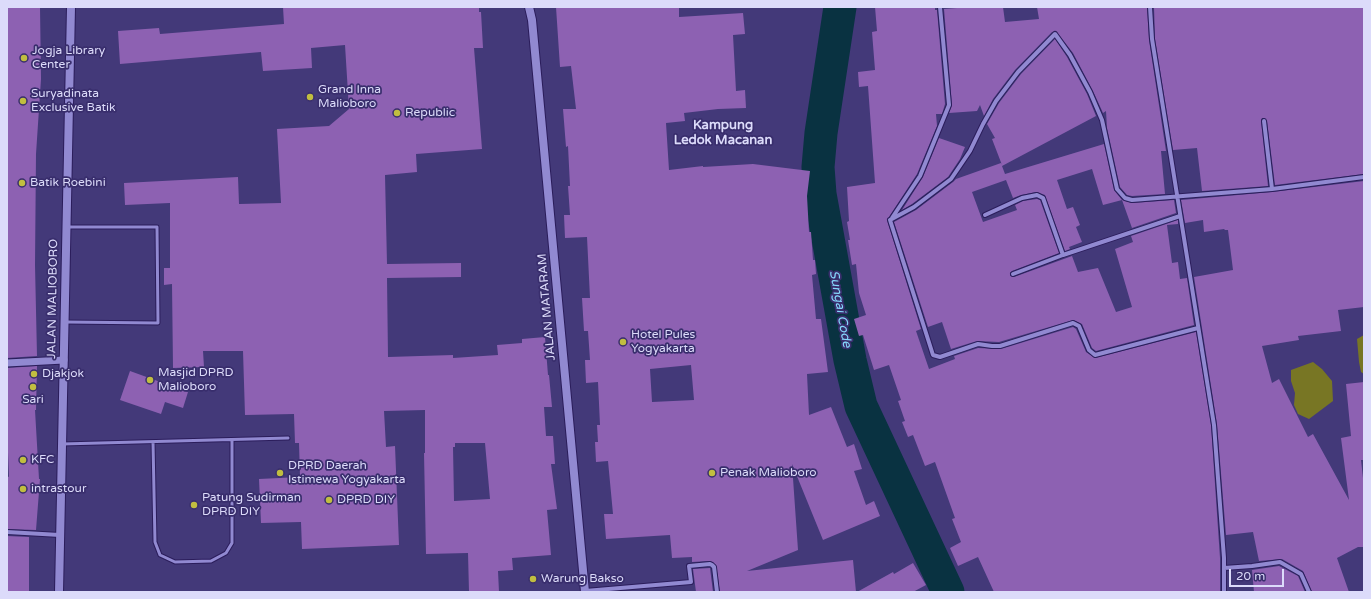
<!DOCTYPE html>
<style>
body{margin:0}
#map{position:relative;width:1371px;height:599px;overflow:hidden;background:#433979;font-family:"Varela Round",sans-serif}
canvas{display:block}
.frame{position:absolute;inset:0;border:8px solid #dcdbfa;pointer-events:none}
.scale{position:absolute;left:1229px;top:569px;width:55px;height:18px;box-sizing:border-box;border:2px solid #dcdbfa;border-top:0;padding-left:5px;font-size:12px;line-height:14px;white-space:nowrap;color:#dcdbfa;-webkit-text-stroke:3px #392e6d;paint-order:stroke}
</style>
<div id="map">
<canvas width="1371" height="599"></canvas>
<div class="frame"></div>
<div class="scale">20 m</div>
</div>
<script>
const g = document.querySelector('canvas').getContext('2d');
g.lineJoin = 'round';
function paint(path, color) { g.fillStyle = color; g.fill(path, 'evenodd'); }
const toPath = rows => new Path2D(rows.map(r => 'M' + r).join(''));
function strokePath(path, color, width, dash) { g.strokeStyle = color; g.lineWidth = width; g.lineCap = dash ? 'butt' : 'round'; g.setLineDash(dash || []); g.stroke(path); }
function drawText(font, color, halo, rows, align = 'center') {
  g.font = font + ' "Varela Round",sans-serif'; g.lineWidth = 3.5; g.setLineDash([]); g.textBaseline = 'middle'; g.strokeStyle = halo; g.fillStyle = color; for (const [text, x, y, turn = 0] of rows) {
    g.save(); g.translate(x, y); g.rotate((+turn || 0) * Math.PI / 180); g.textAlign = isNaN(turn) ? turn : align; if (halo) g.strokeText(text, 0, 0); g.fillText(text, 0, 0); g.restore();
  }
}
paint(toPath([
 [1364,335,1364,374,1361,372,1359,362,1357,339],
 [1313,362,1322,369,1332,381,1333,401,1309,419,1298,414,1294,405,1295,393,1291,381,1291,370]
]), '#787624');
strokePath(toPath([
 [840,7,821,133,818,167,820,194,850,360,861,406,948,592]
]), '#093241', 33);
paint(toPath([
 [7,7,40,7,41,79,36,154,35,265,37,356,7,358],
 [283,7,479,7,479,12,481,12,483,48,474,48,482,149,416,154,417,172,385,175,387,264,461,263,461,277,387,278,388,357,453,355,453,358,498,355,497,345,522,343,522,339,545,337,548,375,549,375,552,407,544,407,546,436,553,436,555,464,551,464,557,509,547,510,551,555,512,558,513,570,498,571,499,592,469,592,468,553,426,554,424,453,425,453,425,410,384,411,386,447,395,446,399,545,302,549,301,522,261,523,259,479,300,477,299,443,295,443,294,414,245,415,243,351,203,351,204,367,173,368,172,284,164,285,164,268,170,268,170,203,125,205,124,183,238,177,239,204,281,203,277,129,329,126,349,109,345,45,311,48,312,68,263,71,261,52,120,64,118,31,159,28,160,34,284,24],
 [455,443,485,443,490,499,454,501,453,447,455,447],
 [556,7,679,7,679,17,743,13,745,34,733,35,736,91,745,90,746,108,718,109,684,113,685,121,666,123,669,170,703,166,703,167,753,164,810,171,807,196,809,232,811,232,813,260,815,260,816,274,812,275,816,319,821,319,828,372,807,374,809,415,831,407,847,447,854,444,862,469,854,471,866,505,874,501,880,516,823,540,792,464,798,550,747,571,853,560,856,592,720,592,716,565,710,561,692,562,692,557,672,558,670,535,606,539,604,514,613,514,608,461,596,462,595,442,598,442,597,425,600,425,598,382,586,383,585,360,590,360,588,331,584,331,582,298,590,298,587,237,565,238,564,215,570,215,568,186,570,186,568,146,566,147,563,109,576,109,571,66,560,67],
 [691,365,694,400,652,402,650,369],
 [875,7,935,7,935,10,937,10,945,104,942,114,936,114,937,126,917,174,887,220,921,329,916,331,929,369,955,359,954,356,978,348,1001,349,1073,327,1076,329,1086,352,1095,358,1196,332,1211,425,1220,558,1220,592,994,592,978,557,958,566,950,548,961,542,952,519,955,518,935,462,925,466,913,435,908,437,902,422,905,421,898,401,901,400,889,365,874,370,863,335,859,336,854,319,866,315,859,293,856,264,852,265,848,240,850,240,847,222,849,221,847,187,875,183,868,86,859,87,858,72,875,70,872,32,877,31],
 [970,7,1003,7,1005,22,1039,19,1037,7,1147,7,1149,40,1166,151,1161,151,1165,194,1132,196,1127,195,1120,187,1107,128,1106,111,1103,113,1093,91,1073,53,1056,31,1052,32,1015,70,993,99,984,116,980,105,977,111,949,113,952,105,944,9],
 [1154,7,1364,7,1364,174,1275,185,1267,121,1264,118,1262,118,1261,121,1268,186,1202,191,1197,148,1173,150,1155,39],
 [1055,39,1067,57,1087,94,1096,116,1002,166,1005,174,1104,144,1114,190,1122,200,1132,203,1174,200,1176,213,1132,228,1122,200,1103,205,1092,169,1057,180,1067,209,1073,207,1080,225,1076,227,1082,242,1069,247,1070,249,1065,251,1045,195,1036,192,1021,195,1013,198,1006,180,972,192,983,222,1017,210,1015,205,1023,201,1037,199,1040,200,1059,253,1012,271,1010,273,1010,276,1014,277,1072,256,1078,272,1098,268,1116,312,1132,307,1115,249,1133,242,1131,236,1178,220,1178,224,1167,225,1172,263,1178,262,1180,279,1187,278,1194,325,1096,351,1092,348,1082,324,1073,320,999,342,977,341,951,349,942,322,928,327,894,222,916,210,953,182,956,179,1001,163,1002,165,992,139,995,138,987,124,999,103,1021,74],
 [939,138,965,147,960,159,948,177,912,204,902,210,923,177],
 [1364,181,1364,307,1338,310,1341,331,1298,336,1299,340,1262,346,1272,383,1279,379,1308,437,1313,434,1349,500,1341,438,1351,436,1346,384,1364,382,1364,460,1361,460,1364,487,1364,547,1358,547,1337,558,1349,592,1312,592,1303,571,1282,559,1259,561,1253,532,1226,535,1217,424,1194,277,1233,270,1228,230,1225,230,1224,229,1204,232,1203,220,1185,223,1181,200,1272,192],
 [37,366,36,410,35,410,39,479,40,479,36,530,7,529,7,476,9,477,7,428,7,368],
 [130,371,188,392,183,408,165,402,161,414,120,400],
 [7,536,29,537,29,592,7,592],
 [913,563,926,585,913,592,857,592,893,572,894,574],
 [1279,566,1298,576,1305,592,1254,592,1252,570],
 [710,568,713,592,696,592,693,569]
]), '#8d61b2');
const service = toPath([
 [65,322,158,323,157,227,68,227],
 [153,442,155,542,160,555,175,562,211,561,226,553,232,543,232,440],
 [62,444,288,438]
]);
const minor = toPath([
 [1150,7,1152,39,1214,425,1224,558,1224,592],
 [1264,121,1272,189],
 [985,215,1022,198,1037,195,1043,198,1063,255,1180,216],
 [892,218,920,176,949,105,940,7],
 [890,220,914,207,951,179,970,151,983,124,996,101,1018,72,1055,34,1070,55,1090,92,1102,120,1117,189,1125,198,1132,200,1272,189,1364,177],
 [890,220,933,355,940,357,978,344,992,346,1000,346,1073,323,1079,326,1089,350,1095,355,1198,328],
 [1013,274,1063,255],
 [7,532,60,535],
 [1224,568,1252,566,1280,562,1301,574,1309,592],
 [585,591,691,582,689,566,710,564,712,565,714,567,717,592]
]);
const tertiary = toPath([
 [7,363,64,360]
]);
const secondary = toPath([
 [529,7,532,20,585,592],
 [59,592,71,7]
]);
strokePath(service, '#2b1d5b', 5);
strokePath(minor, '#2b1d5b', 6);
strokePath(tertiary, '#2b1d5b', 9);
strokePath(secondary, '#2b1d5b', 10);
strokePath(service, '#9189d1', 3);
strokePath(minor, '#9189d1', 4);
strokePath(tertiary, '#9189d1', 7);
strokePath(secondary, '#9189d1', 8);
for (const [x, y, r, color] of [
 [24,58,4,"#c1be40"],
 [310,97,4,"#c1be40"],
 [23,101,4,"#c1be40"],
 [397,113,4,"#c1be40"],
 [22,183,4,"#c1be40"],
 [623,342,4,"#c1be40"],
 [34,374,4,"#c1be40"],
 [150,380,4,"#c1be40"],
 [33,387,4,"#c1be40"],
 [23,460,4,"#c1be40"],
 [280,473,4,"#c1be40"],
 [712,473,4,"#c1be40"],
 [23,489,4,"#c1be40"],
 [329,500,4,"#c1be40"],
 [194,505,4,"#c1be40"],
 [533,579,4,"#c1be40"]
]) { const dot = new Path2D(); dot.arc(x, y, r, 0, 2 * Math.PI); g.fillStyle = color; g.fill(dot); strokePath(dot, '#392e6d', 1.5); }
drawText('12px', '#dcdbfa', '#392e6d', [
 ["Jogja Library",32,51],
 ["Center",32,65],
 ["Grand Inna",318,90],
 ["Malioboro",318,104],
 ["Suryadinata",31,94],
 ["Exclusive Batik",31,108],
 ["Republic",405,113],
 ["Batik Roebini",30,183],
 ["Hotel Pules",631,335],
 ["Yogyakarta",631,349],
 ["Masjid DPRD",158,373],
 ["Malioboro",158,387],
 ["Djakjok",42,374],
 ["Sari",33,400,"center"],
 ["KFC",31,460],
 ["DPRD Daerah",288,466],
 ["Istimewa Yogyakarta",288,480],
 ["Penak Malioboro",720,473],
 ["intrastour",31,489],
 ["Patung Sudirman",202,498],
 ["DPRD DIY",202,512],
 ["DPRD DIY",337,500],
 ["Warung Bakso",541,579]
], 'left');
drawText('12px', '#dcdbfa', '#392e6d', [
 ["JALAN MALIOBORO",53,299,-89],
 ["JALAN MATARAM",547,307,-95]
]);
drawText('bold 13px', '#dcdbfa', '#392e6d', [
 ["Kampung",723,126],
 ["Ledok Macanan",723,141]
]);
drawText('italic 13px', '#85d8fc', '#392e6d', [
 ["Sungai Code",840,309,80]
]);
</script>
